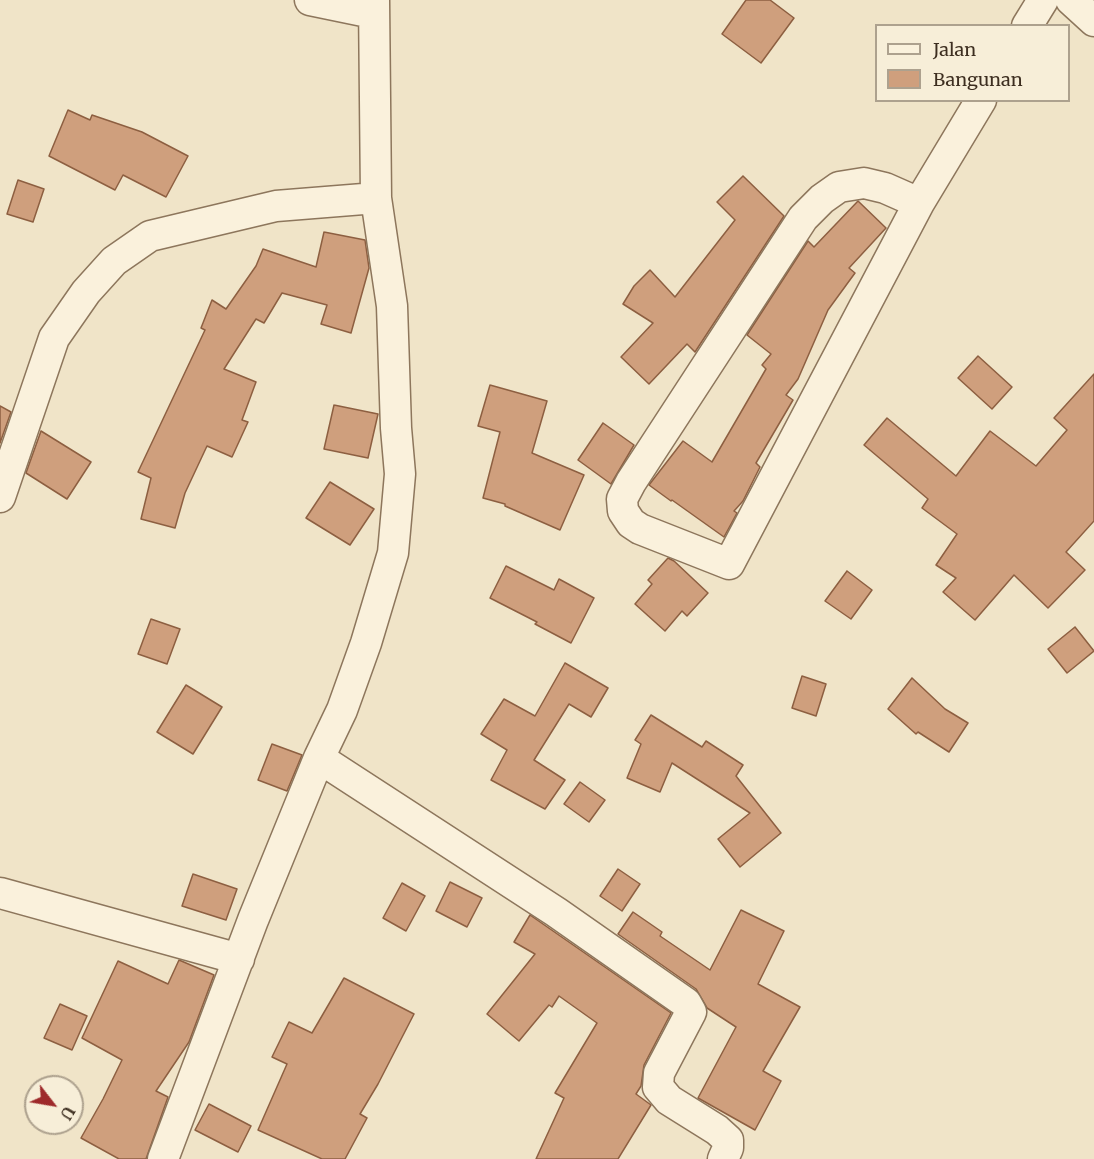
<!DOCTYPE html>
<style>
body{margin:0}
#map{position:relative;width:1094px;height:1159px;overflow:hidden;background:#f0e4c8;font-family:Merriweather,serif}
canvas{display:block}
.legend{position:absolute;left:875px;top:24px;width:195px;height:78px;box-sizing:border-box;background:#f7eed8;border:2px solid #ada18e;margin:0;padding:8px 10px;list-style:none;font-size:18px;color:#3d2e20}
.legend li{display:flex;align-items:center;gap:12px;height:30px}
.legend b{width:30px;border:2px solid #ada18e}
.north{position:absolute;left:24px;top:1075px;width:60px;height:60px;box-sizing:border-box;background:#f7eed8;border:2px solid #ada18e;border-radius:50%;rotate:121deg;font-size:16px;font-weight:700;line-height:24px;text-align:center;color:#3d2e20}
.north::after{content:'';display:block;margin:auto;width:21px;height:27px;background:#9e2a2b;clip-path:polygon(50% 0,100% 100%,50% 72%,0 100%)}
</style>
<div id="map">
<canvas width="1094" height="1159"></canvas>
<ul class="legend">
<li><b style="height:8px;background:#faf1dc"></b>Jalan</li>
<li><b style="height:16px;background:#cf9f7d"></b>Bangunan</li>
</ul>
<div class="north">U</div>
</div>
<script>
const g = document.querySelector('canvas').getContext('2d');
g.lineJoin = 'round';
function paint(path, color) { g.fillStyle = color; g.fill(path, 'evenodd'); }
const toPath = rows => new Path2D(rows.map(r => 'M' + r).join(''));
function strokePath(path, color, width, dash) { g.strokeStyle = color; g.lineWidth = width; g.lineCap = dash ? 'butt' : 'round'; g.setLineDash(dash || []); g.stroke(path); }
const building = toPath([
 [746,0,770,0,794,18,761,63,722,34,746,0],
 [68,110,90,120,92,115,142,132,188,156,166,197,123,175,115,190,49,156,68,110],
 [743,176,784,216,695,352,687,344,649,384,621,357,653,323,623,304,634,286,650,270,675,297,735,220,717,202,743,176],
 [18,180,44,189,33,222,7,214,18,180],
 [858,201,886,228,849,268,855,273,828,310,798,379,786,395,793,400,756,463,760,467,743,501,734,511,737,513,724,537,672,500,671,501,649,485,683,441,712,462,766,369,762,365,771,354,747,335,808,241,814,247,858,201],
 [324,232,365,240,369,268,351,333,321,324,327,305,282,293,264,323,256,319,224,369,256,382,242,420,248,422,232,457,207,446,185,493,175,528,141,519,151,478,138,472,205,330,201,328,212,300,226,309,256,266,263,249,316,267,324,232],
 [978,356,1012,387,992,409,958,378,978,356],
 [1094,374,1094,521,1066,552,1085,570,1048,608,1014,575,975,620,943,592,956,578,936,565,957,534,922,508,928,499,864,445,887,418,956,476,990,431,1036,466,1067,430,1054,418,1094,374],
 [490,385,547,401,532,453,584,475,560,530,505,506,505,504,483,498,500,432,478,426,490,385],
 [334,405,378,414,368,458,324,449,334,405],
 [0,406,11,412,0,443,0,406],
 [603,423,634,445,611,484,578,460,603,423],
 [41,431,91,462,67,499,26,473,41,431],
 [330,482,374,509,350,545,306,518,330,482],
 [668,558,674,561,708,593,687,616,682,611,665,631,635,604,652,584,648,580,668,558],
 [506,566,554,590,559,579,594,598,571,643,535,624,537,622,490,598,506,566],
 [847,571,872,590,851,619,825,601,847,571],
 [151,619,180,629,167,664,138,654,151,619],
 [1075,627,1094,651,1067,673,1048,649,1075,627],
 [565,663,608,688,591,717,569,704,534,760,565,780,545,809,491,780,507,750,481,734,504,699,535,716,565,663],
 [802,676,826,684,816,716,792,708,802,676],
 [912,678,945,709,968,723,949,752,918,732,916,734,888,709,912,678],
 [186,685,222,707,193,754,157,732,186,685],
 [651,715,702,747,706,741,743,765,736,776,781,833,740,867,718,839,750,813,672,763,660,792,627,778,641,744,635,740,651,715],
 [272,744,302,755,287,791,258,780,272,744],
 [580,782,605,800,589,822,564,804,580,782],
 [618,869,640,884,622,911,600,896,618,869],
 [193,874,237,889,226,920,182,906,193,874],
 [450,882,482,898,467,927,436,911,450,882],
 [402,883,425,896,406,931,383,918,402,883],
 [741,910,784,931,758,984,800,1007,763,1071,781,1081,755,1130,698,1098,736,1027,707,1008,696,989,618,934,633,912,662,932,660,936,710,970,741,910],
 [530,915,671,1013,644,1065,641,1086,636,1094,651,1105,618,1159,536,1159,564,1098,555,1093,597,1023,559,996,552,1007,549,1005,519,1041,487,1014,535,954,514,942,530,915],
 [179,960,214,975,189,1042,156,1091,168,1097,146,1159,119,1159,81,1138,103,1099,122,1060,82,1038,118,961,168,984,179,960],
 [344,978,414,1014,378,1084,360,1114,367,1118,345,1159,322,1159,258,1130,287,1064,272,1057,289,1022,312,1033,344,978],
 [60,1004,87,1016,72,1050,44,1038,60,1004],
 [209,1104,251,1126,238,1152,195,1130,209,1104]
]);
paint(building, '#cf9f7d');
strokePath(building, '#8d5f41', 1.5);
const minor = toPath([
 [310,0,373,13],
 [1071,0,1094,21],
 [1027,26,1043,0],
 [919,203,885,188,864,183,839,187,822,199,803,218,631,482,622,499,623,511,631,523,640,529,729,564,919,203,981,100],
 [0,497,54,338,86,292,114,261,150,236,276,206,376,198],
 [319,758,556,912,686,1003,691,1012,659,1073,658,1087,669,1100,717,1130,728,1140,728,1148,723,1159],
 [0,893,239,959],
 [163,1159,253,920,319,758,342,710,366,643,393,553,400,474,396,428,392,306,376,198,374,0]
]);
strokePath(minor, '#8d765c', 33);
strokePath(minor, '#faf1dc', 30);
</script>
